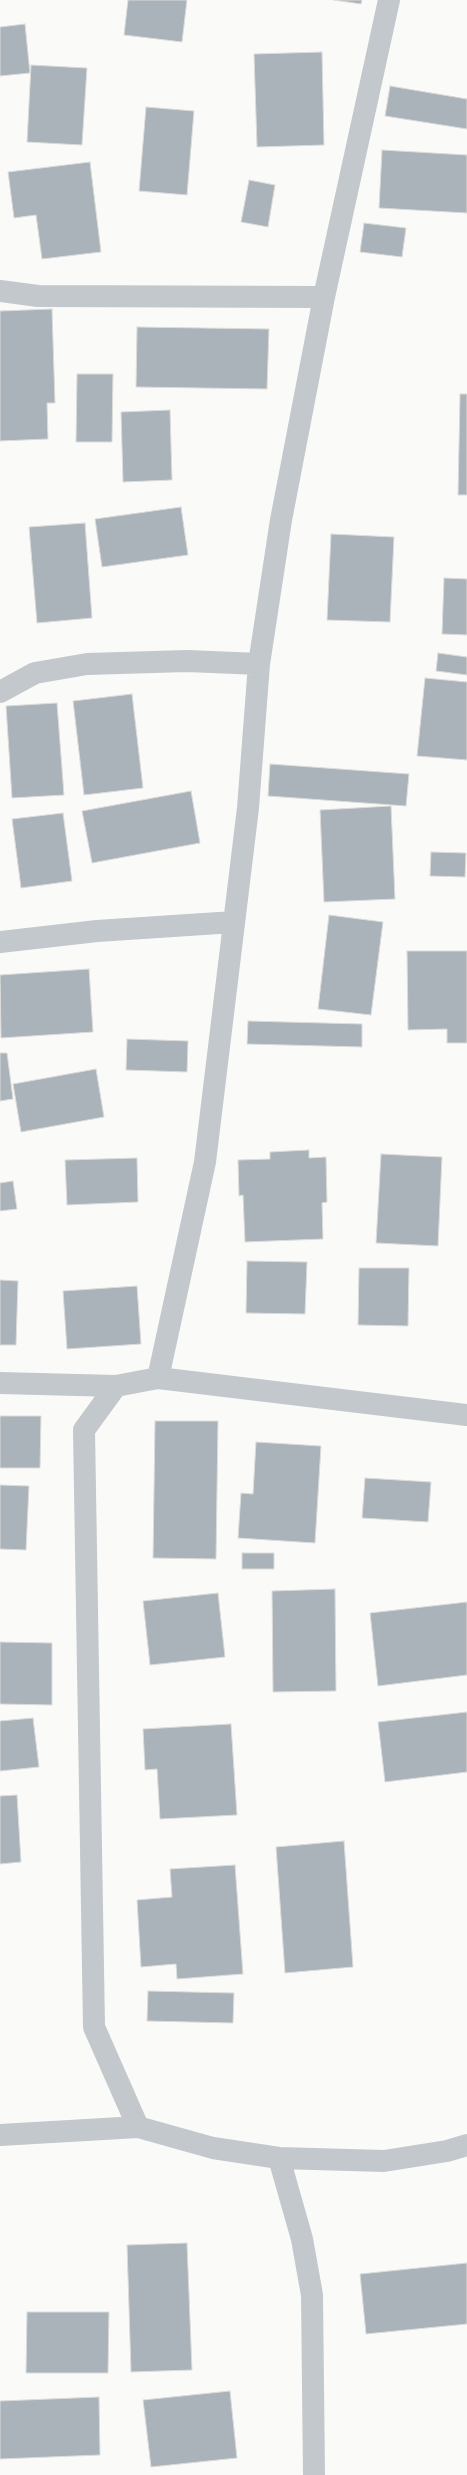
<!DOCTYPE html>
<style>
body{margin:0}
canvas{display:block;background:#fafaf8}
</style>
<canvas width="467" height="2475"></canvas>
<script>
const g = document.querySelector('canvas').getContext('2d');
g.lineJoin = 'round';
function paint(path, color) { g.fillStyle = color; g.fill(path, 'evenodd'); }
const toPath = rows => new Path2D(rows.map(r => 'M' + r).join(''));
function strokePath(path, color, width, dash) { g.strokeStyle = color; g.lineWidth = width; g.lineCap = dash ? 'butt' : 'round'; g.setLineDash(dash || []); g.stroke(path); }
const building = toPath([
 [128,0,187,0,182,42,124,35,128,0],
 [334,0,362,0,361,4,334,0],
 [25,24,30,73,0,76,0,27,25,24],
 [322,52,324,145,257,147,254,54,322,52],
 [31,65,87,68,82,145,27,142,31,65],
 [390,86,467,99,467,129,385,116,390,86],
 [146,107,194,111,187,195,139,191,146,107],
 [382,150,467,155,467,213,379,208,382,150],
 [90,162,101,252,42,259,36,215,14,218,8,172,90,162],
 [249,180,275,185,268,227,241,222,249,180],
 [364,223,406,228,402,257,360,252,364,223],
 [52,309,55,403,47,403,48,439,0,441,0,311,52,309],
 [137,327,269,329,267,389,136,387,137,327],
 [77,374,113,374,112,442,76,442,77,374],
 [460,394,467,394,467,495,458,495,460,394],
 [170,410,172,480,123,482,121,412,170,410],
 [181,507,188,555,102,567,95,519,181,507],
 [85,523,92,618,37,623,29,527,85,523],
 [331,534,394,537,390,622,327,620,331,534],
 [444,578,467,579,467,635,442,634,444,578],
 [438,653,467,657,467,675,436,671,438,653],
 [425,678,467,682,467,760,417,756,425,678],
 [132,694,143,788,84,795,73,701,132,694],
 [57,703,64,795,12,798,6,706,57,703],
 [270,764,409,774,406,806,268,796,270,764],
 [191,791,200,843,92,863,82,811,191,791],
 [391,806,395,899,324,902,320,810,391,806],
 [63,813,72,881,21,888,12,819,63,813],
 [431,852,466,853,465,877,430,876,431,852],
 [329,915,383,922,371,1015,318,1009,329,915],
 [407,951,467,951,467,1043,447,1043,447,1029,408,1030,407,951],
 [89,969,93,1032,1,1038,0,975,89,969],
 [248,1021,362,1024,362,1047,247,1044,248,1021],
 [127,1039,188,1041,187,1072,126,1070,127,1039],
 [0,1053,7,1053,13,1099,0,1101,0,1053],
 [96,1069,104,1117,21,1132,13,1084,96,1069],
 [309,1150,309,1158,326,1157,327,1202,322,1203,323,1239,245,1242,243,1195,239,1196,238,1160,270,1159,270,1152,309,1150],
 [381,1154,442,1157,438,1246,376,1243,381,1154],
 [137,1158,138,1202,67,1205,65,1160,137,1158],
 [13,1181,17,1209,0,1211,0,1183,13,1181],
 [247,1261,307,1262,305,1314,246,1313,247,1261],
 [359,1268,409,1268,408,1326,358,1325,359,1268],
 [0,1280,18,1281,16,1345,0,1345,0,1280],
 [137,1286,141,1344,67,1349,63,1291,137,1286],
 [0,1416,41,1416,40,1468,0,1468,0,1416],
 [155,1421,218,1421,216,1559,153,1558,155,1421],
 [256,1442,321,1446,315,1543,238,1538,241,1493,253,1494,256,1442],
 [365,1478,431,1482,428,1522,362,1518,365,1478],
 [0,1485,29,1486,26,1550,0,1549,0,1485],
 [242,1553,274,1553,274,1569,242,1569,242,1553],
 [335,1589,336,1691,273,1692,272,1591,335,1589],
 [218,1593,225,1657,150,1665,143,1601,218,1593],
 [467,1602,467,1675,378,1686,370,1613,467,1602],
 [0,1642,52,1643,52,1705,0,1704,0,1642],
 [467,1712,467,1772,385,1782,378,1722,467,1712],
 [33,1718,39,1767,0,1771,0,1721,33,1718],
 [231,1724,237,1815,160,1819,157,1769,145,1770,143,1729,231,1724],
 [17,1795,21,1862,0,1864,0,1796,17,1795],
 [344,1841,353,1967,285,1973,276,1847,344,1841],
 [235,1865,243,1974,177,1979,176,1964,141,1967,137,1900,172,1897,170,1869,235,1865],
 [148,1991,234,1993,233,2023,147,2021,148,1991],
 [187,2243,192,2370,131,2372,127,2245,187,2243],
 [467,2263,467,2324,366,2334,360,2274,467,2263],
 [27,2312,109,2312,108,2373,26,2373,27,2312],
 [230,2391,237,2458,151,2467,143,2400,230,2391],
 [99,2397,100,2455,0,2459,0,2401,99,2397]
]);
paint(building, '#aab3b9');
strokePath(building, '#dcdcda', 1);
strokePath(toPath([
 [0,291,38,296,324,297],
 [0,692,35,673,87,664,187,661,259,664],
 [0,942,97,931,234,922],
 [158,1378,467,1415],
 [0,1383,116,1386],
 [138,2127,94,2027,84,1430,116,1386,158,1378,205,1162,248,808,259,664,281,520,324,297,389,0],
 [0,2135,138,2127,213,2148,279,2158,384,2161,447,2151,467,2145],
 [279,2158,302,2239,312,2295,314,2475]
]), '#c3c8cc', 22);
</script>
